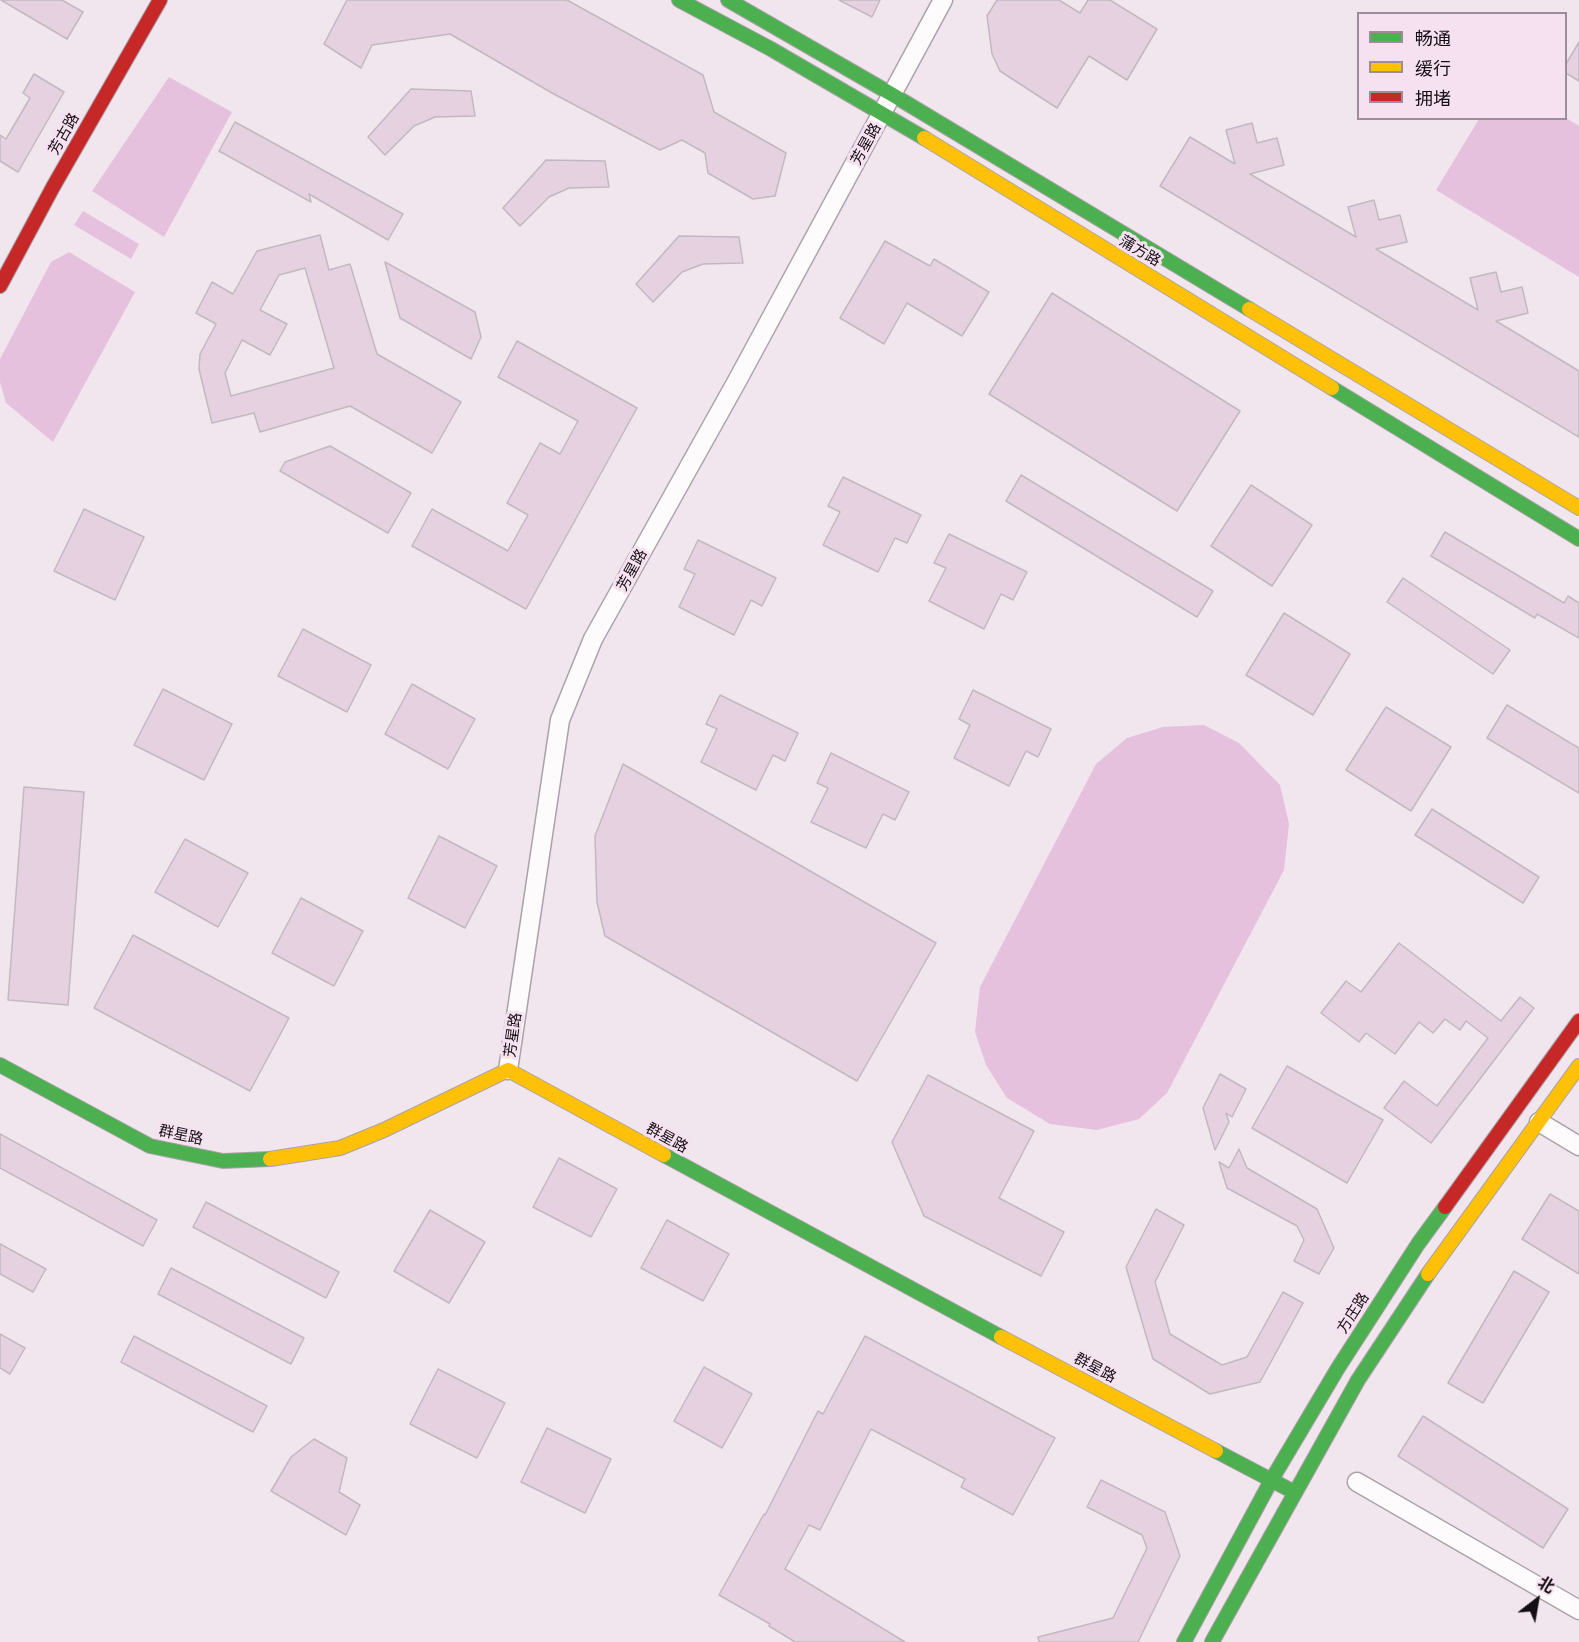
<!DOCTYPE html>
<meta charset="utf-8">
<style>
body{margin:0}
#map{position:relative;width:1579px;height:1642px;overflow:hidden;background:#f1e6ee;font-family:"Playfair Display","Noto Sans SC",serif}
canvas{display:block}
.legend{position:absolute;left:1357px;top:12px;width:210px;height:108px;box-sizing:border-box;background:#f6e1f1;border:2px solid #9c8d99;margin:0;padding:8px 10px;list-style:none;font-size:18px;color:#150f14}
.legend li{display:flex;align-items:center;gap:12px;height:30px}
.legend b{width:30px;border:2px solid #9c8d99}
.north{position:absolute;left:1507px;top:1570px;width:60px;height:60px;-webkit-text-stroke:4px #f6e1f1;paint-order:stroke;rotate:31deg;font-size:16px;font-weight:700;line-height:24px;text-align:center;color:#150f14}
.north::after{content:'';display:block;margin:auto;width:21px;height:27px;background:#150f14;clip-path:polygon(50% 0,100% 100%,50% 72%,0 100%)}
</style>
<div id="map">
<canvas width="1579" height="1642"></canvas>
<ul class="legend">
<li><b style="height:8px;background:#4caf50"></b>畅通</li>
<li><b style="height:8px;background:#ffc107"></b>缓行</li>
<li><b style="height:8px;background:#c62828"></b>拥堵</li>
</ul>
<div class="north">北</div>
</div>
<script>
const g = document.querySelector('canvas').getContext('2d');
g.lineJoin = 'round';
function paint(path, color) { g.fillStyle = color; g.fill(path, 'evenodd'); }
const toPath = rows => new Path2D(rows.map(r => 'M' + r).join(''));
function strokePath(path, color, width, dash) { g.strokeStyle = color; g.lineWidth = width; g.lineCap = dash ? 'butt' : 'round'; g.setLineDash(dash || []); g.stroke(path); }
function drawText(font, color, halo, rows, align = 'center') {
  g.font = font + ' "Playfair Display","Noto Sans SC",serif'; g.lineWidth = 6; g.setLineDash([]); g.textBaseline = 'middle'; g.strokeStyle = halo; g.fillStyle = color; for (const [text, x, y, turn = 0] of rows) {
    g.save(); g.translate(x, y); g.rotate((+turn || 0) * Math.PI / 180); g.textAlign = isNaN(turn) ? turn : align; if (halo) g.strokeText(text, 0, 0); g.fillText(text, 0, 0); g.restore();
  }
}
paint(toPath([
 [169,77,232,112,164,237,92,191],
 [1566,118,1579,126,1579,277,1436,190,1479,119],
 [83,211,139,244,131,259,74,225],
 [69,252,135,292,53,442,6,403,0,382,0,359,51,262],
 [1204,725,1239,743,1280,785,1289,824,1284,870,1167,1093,1139,1119,1097,1130,1050,1124,1007,1098,986,1065,975,1032,980,987,1096,764,1127,738,1163,727]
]), '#e5c1de');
const building = toPath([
 [1,0,62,0,83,12,67,39,1,0],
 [347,0,567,0,703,75,714,112,786,153,775,196,753,199,708,173,705,153,682,140,660,150,552,93,450,34,372,45,361,68,324,44,347,0],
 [839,0,880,0,872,17,839,0],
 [997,0,1059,0,1080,13,1088,0,1110,0,1157,29,1127,80,1089,56,1057,108,1000,71,992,54,987,16,997,0],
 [1579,42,1579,81,1566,73,1566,64,1579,42],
 [34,74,64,92,18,172,0,161,0,135,6,139,30,98,23,93,34,74],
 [411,89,471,91,475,116,435,117,414,126,385,155,368,137,411,89],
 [235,122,403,214,388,240,309,194,311,202,219,151,235,122],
 [1252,123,1257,143,1277,138,1284,165,1250,174,1356,237,1348,207,1374,200,1379,220,1400,215,1407,242,1376,249,1478,310,1470,278,1496,272,1501,292,1522,287,1528,313,1496,321,1579,371,1579,437,1160,186,1190,137,1235,164,1226,130,1252,123],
 [546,160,605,161,609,187,569,188,549,197,520,226,503,208,546,160],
 [320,235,329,270,350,264,377,354,461,402,432,453,350,406,260,432,254,413,212,423,199,369,200,354,216,324,196,313,212,282,233,294,257,251,320,235],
 [305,268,334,368,231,396,225,373,242,340,270,355,287,324,260,310,279,275,305,268],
 [679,236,739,237,743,263,703,264,682,272,653,302,636,284,679,236],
 [885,241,930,266,934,259,989,292,962,336,907,303,884,344,840,318,885,241],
 [385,262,475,312,481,337,471,359,400,318,385,262],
 [1052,293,1240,411,1177,511,989,394,1052,293],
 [517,341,637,408,526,609,412,546,432,509,508,551,528,515,507,503,540,443,560,454,578,421,498,377,517,341],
 [330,446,411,493,388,533,280,471,285,462,330,446],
 [1021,475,1213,591,1197,617,1006,501,1021,475],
 [843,477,921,515,907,543,895,538,878,572,823,545,840,512,828,506,843,477],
 [1251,485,1312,525,1272,586,1211,546,1251,485],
 [84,509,144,537,115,600,54,571,84,509],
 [1445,532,1564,603,1568,596,1579,603,1579,638,1537,614,1535,618,1431,556,1445,532],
 [949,534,1027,572,1013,600,1001,594,984,629,929,601,946,568,934,563,949,534],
 [698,540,776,578,762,606,751,600,734,635,679,607,695,574,684,569,698,540],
 [1403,578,1510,650,1493,674,1387,602,1403,578],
 [1284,613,1350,654,1313,715,1246,675,1284,613],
 [303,629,371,665,347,712,278,676,303,629],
 [412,684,475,719,448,769,385,734,412,684],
 [163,689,232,724,204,780,134,745,163,689],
 [973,690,1051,729,1038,757,1026,751,1009,786,954,758,970,725,959,719,973,690],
 [720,695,798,733,785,761,773,755,756,790,701,762,717,729,706,724,720,695],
 [1507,705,1579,748,1579,793,1487,738,1507,705],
 [1386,707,1451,747,1411,811,1346,770,1386,707],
 [831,753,909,792,895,820,883,814,866,848,811,822,828,788,817,783,831,753],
 [623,764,936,943,857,1081,605,936,597,902,595,836,623,764],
 [24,787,84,792,68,1005,8,1000,24,787],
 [1432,809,1539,877,1523,903,1415,835,1432,809],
 [439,836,497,866,465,928,408,898,439,836],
 [185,839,248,873,218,927,155,892,185,839],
 [301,898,363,931,334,986,272,953,301,898],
 [133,935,289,1018,250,1091,94,1008,133,935],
 [1399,943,1501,1021,1520,997,1534,1008,1431,1143,1384,1108,1404,1081,1437,1106,1488,1038,1466,1021,1460,1030,1445,1019,1433,1033,1419,1022,1395,1054,1366,1033,1359,1042,1321,1013,1346,981,1361,992,1399,943],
 [1287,1066,1383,1120,1347,1183,1252,1128,1287,1066],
 [1220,1074,1246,1089,1232,1117,1226,1113,1229,1122,1215,1150,1203,1108,1220,1074],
 [928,1075,1034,1131,999,1198,1064,1232,1041,1276,924,1216,892,1142,928,1075],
 [0,1134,157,1220,143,1246,0,1168,0,1134],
 [1239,1149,1247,1168,1317,1209,1334,1248,1319,1274,1294,1261,1304,1240,1297,1226,1227,1188,1219,1162,1229,1168,1239,1149],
 [559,1158,617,1189,591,1237,533,1207,559,1158],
 [1550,1194,1579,1211,1579,1274,1522,1239,1550,1194],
 [206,1202,339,1272,326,1298,193,1227,206,1202],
 [1156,1209,1184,1225,1155,1282,1170,1334,1222,1365,1247,1357,1283,1292,1303,1303,1260,1382,1210,1394,1153,1359,1126,1267,1156,1209],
 [430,1210,485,1242,449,1303,394,1271,430,1210],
 [667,1220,729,1254,703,1301,641,1268,667,1220],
 [0,1244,46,1269,33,1292,0,1274,0,1244],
 [171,1268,304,1338,291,1364,158,1294,171,1268],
 [1514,1271,1549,1292,1483,1403,1448,1383,1514,1271],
 [0,1334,25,1348,10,1374,0,1368,0,1334],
 [134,1336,267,1406,253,1432,121,1362,134,1336],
 [865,1336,1055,1438,1013,1515,961,1487,965,1479,871,1429,820,1530,809,1525,785,1569,905,1642,795,1642,769,1626,770,1624,719,1595,764,1514,765,1515,818,1411,823,1414,865,1336],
 [704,1367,752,1394,722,1448,674,1421,704,1367],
 [438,1369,505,1403,477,1458,410,1424,438,1369],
 [1423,1416,1568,1509,1543,1548,1398,1456,1423,1416],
 [547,1428,611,1459,585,1513,521,1482,547,1428],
 [314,1439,347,1458,339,1492,360,1505,346,1535,271,1491,291,1457,314,1439],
 [1101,1480,1165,1512,1180,1556,1138,1642,1039,1642,1038,1637,1113,1618,1147,1548,1142,1535,1087,1507,1101,1480]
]);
paint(building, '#e6d1e1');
strokePath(building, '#c2b9c0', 1.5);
const street = toPath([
 [508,1070,560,720,593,639,737,381,943,0],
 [1539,1122,1579,1146],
 [1357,1482,1579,1610]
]);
const fast = toPath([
 [679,0,771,49,924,138],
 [728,0,893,95,1249,309],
 [1332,388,1579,539],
 [0,1065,150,1146,223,1161,270,1159],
 [664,1155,1001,1337],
 [1216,1451,1294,1492],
 [1184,1642,1272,1479,1338,1368,1418,1244,1445,1207],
 [1212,1642,1358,1380,1428,1274]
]);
const slow = toPath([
 [924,138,1332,388],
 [1249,309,1579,508],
 [270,1159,340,1148,384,1130,508,1070,664,1155],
 [1428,1274,1579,1066],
 [1001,1337,1216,1451]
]);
const jam = toPath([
 [0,286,53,187,160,0],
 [1445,1207,1579,1021]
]);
strokePath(street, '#aaa2a8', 21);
strokePath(fast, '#aaa2a8', 16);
strokePath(slow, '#aaa2a8', 16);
strokePath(jam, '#aaa2a8', 16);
strokePath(street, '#fdfbfc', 18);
strokePath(fast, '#4caf50', 14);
strokePath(slow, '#ffc107', 14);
strokePath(jam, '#c62828', 14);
drawText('15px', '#150f14', '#f6e1f1', [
 ["芳古路",64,134,-60],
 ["芳星路",866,144,-61],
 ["蒲方路",1140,251,31],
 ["芳星路",632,570,-61],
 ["芳星路",513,1035,-82],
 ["群星路",181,1135,12],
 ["群星路",667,1138,29],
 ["方庄路",1353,1313,-57],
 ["群星路",1095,1368,28]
]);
</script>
